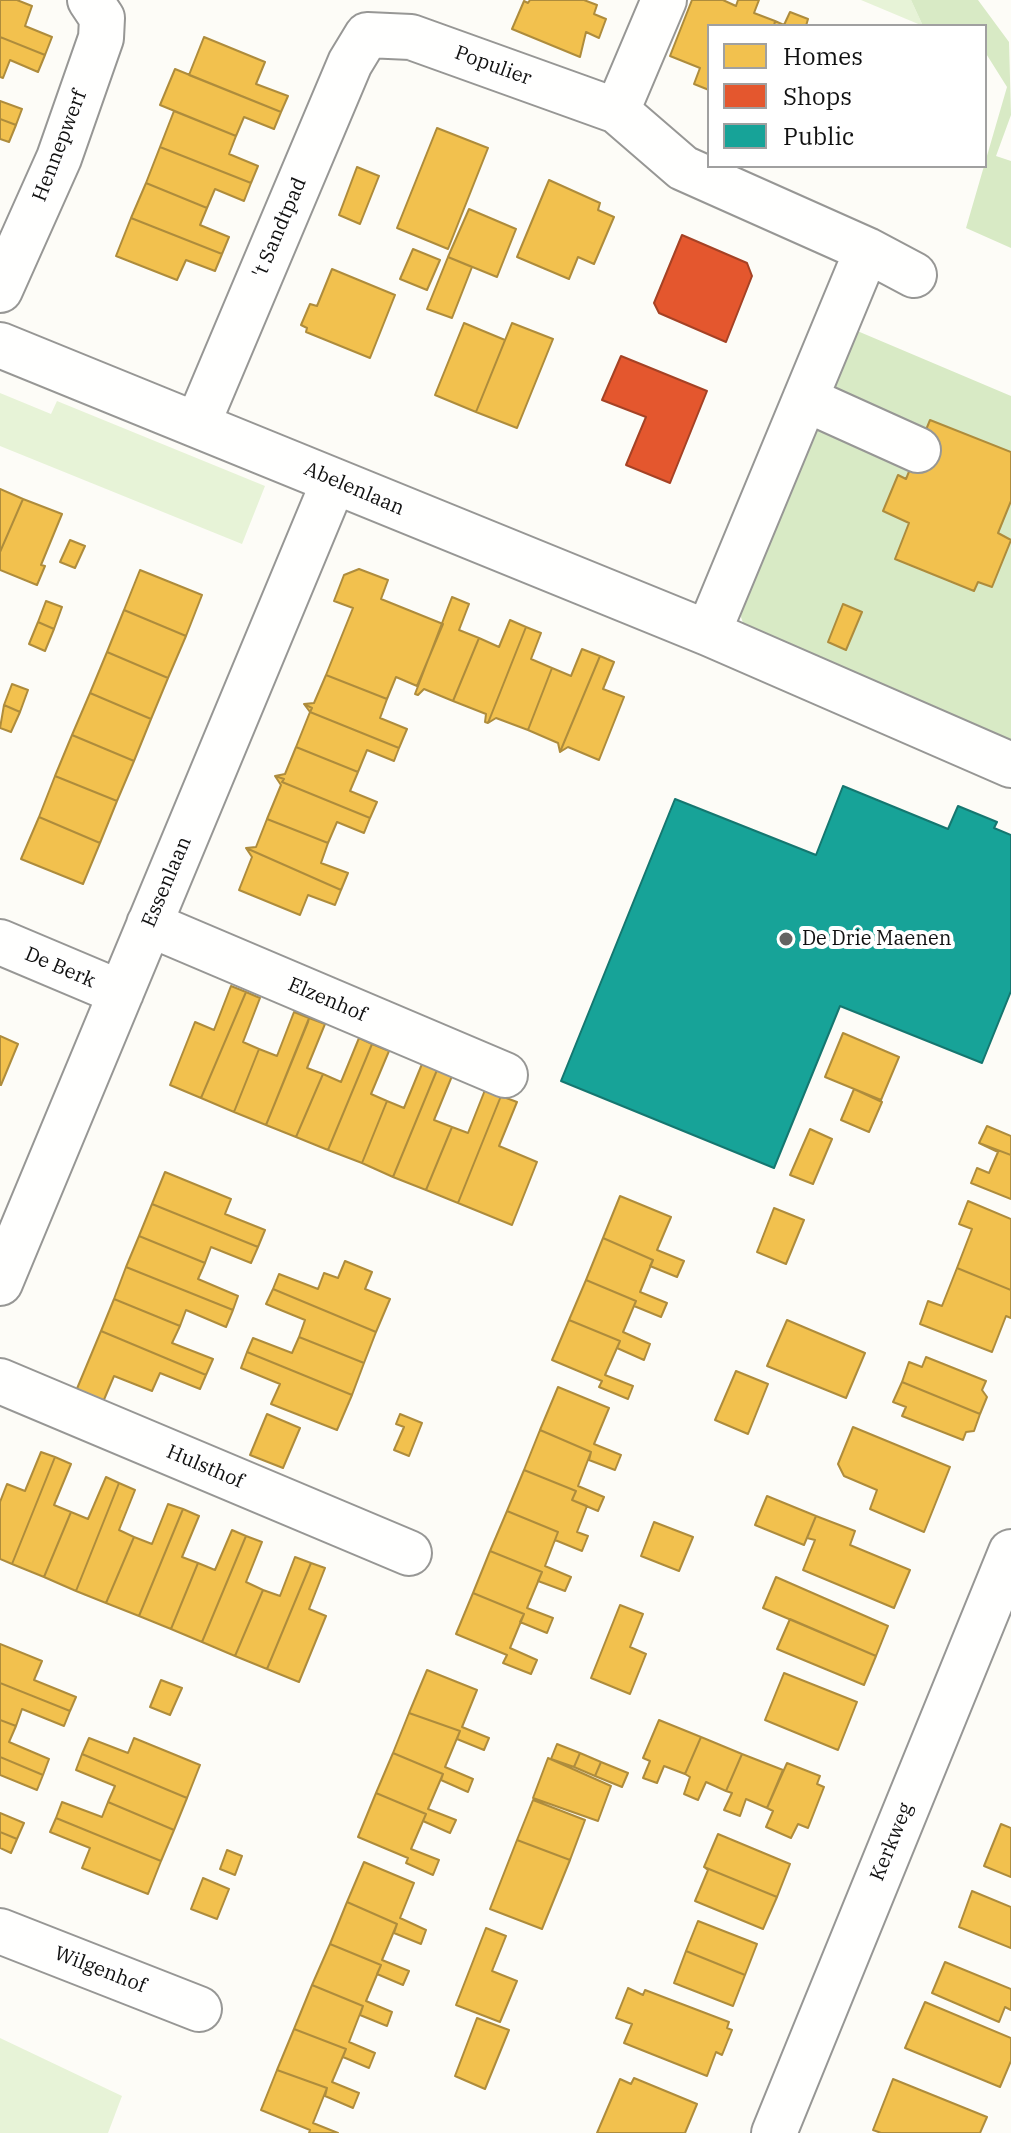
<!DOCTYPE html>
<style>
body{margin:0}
#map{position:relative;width:1011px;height:2133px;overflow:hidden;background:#fdfcf7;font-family:"IBM Plex Serif",serif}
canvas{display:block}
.legend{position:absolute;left:707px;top:24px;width:280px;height:144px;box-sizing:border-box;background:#fff;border:2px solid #a0a0a0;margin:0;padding:10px 14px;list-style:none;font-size:24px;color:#111}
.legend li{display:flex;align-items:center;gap:16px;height:40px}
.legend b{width:40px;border:2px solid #a0a0a0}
</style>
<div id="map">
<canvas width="1011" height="2133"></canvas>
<ul class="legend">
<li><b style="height:22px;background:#f2c14e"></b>Homes</li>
<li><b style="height:22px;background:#e4572e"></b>Shops</li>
<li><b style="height:22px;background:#17a398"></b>Public</li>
</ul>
</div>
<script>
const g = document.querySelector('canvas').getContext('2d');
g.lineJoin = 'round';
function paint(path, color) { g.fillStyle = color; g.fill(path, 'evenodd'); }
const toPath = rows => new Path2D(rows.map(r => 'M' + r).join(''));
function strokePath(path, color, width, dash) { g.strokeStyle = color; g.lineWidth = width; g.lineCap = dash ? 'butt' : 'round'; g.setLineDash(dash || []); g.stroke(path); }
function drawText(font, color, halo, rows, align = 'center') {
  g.font = font + ' "IBM Plex Serif",serif'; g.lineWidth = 8; g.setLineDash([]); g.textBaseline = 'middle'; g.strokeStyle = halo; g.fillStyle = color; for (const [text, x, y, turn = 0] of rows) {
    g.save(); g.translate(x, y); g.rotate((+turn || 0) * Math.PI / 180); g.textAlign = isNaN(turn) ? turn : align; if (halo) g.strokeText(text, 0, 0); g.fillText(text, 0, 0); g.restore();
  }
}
paint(toPath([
 [861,0,911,0,923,26],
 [0,393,51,414,57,401,265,486,242,544,0,446],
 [0,2038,122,2096,108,2133,0,2133]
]), '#e7f3d7');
paint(toPath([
 [911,0,978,0,1009,42,1011,115,996,156,1011,161,1011,248,966,228,1007,87,985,52,985,26,923,26],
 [855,330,1011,396,1011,743,745,629,739,611]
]), '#d8eac5');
const homes = toPath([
 [0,0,17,0,32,6,25,26,52,37,45,55,0,37,0,0],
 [530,0,584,0,597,5,594,14,606,19,599,38,586,32,580,57,512,29,524,1,528,3,530,0],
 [692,0,723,0,736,6,738,0,759,0,754,13,775,21,774,26,709,26,709,90,694,84,700,68,670,56,692,0],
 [790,12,808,19,806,26,774,26,775,21,784,25,790,12],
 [0,37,45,55,38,72,10,60,3,78,0,77,0,37],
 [204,37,265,62,256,84,288,96,281,112,189,75,204,37],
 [175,69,281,112,274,129,244,117,236,136,160,105,175,69],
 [0,101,22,109,16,125,0,119,0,101],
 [174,111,236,136,229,154,258,166,251,183,160,147,174,111],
 [0,119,16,125,9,142,0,139,0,119],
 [437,128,488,148,448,249,397,228,437,128],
 [160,147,251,183,244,201,215,189,207,208,146,183,160,147],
 [357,167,379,176,360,224,339,215,357,167],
 [549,180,600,203,598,210,614,217,594,264,578,257,569,279,517,257,549,180],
 [146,183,207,208,200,225,229,237,222,254,131,218,146,183],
 [469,209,516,229,497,277,448,257,469,209],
 [131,218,222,254,215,271,186,260,177,280,116,256,131,218],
 [413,249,440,260,427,290,400,279,413,249],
 [448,257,472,267,452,318,427,309,448,257],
 [332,269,395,295,370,358,306,332,307,328,301,325,310,304,317,306,332,269],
 [464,323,505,340,476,412,435,395,464,323],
 [512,323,553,339,517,428,476,412,512,323],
 [930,420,1011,452,1011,501,998,533,1011,540,992,587,978,582,974,591,895,559,909,523,883,511,898,475,906,479,930,420],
 [0,489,23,499,0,552,0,489],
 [23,499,62,514,41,565,45,566,37,585,0,570,0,552,23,499],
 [70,540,85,546,75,568,60,562,70,540],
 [359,569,388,580,381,599,443,624,417,686,396,677,387,699,326,675,353,608,334,601,344,575,359,569],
 [140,570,202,595,186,636,124,610,140,570],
 [452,597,469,604,459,630,479,638,453,701,424,689,418,695,415,694,452,597],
 [46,601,62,607,54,629,38,622,46,601],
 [843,604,862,612,846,650,828,642,843,604],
 [124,610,186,636,168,678,107,652,124,610],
 [510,620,526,627,488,723,485,722,486,714,453,701,479,638,499,647,510,620],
 [38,622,54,629,45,651,29,644,38,622],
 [526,627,541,633,531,659,552,668,528,730,496,718,488,723,526,627],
 [582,649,600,656,560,752,558,743,528,730,552,668,571,676,582,649],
 [107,652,168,678,151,719,90,693,107,652],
 [600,656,614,662,603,689,624,697,599,760,568,747,560,752,600,656],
 [326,675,387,699,380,718,407,729,399,748,310,712,312,708,304,704,314,703,326,675],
 [12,684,28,690,20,712,4,705,12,684],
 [90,693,151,719,134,761,72,735,90,693],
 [304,704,312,708,310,712,399,748,394,761,367,750,358,772,296,747,310,712,304,704],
 [4,705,20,712,11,732,0,728,4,705],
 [72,735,134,761,117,801,55,776,72,735],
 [296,747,358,772,350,791,377,802,370,818,282,782,284,779,275,776,285,774,296,747],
 [55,776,117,801,100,843,39,817,55,776],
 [275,776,284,779,282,782,370,818,364,833,337,822,328,843,267,819,281,785,275,776],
 [39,817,100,843,83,884,21,859,39,817],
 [267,819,328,843,321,863,348,873,341,890,246,848,256,847,267,819],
 [246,848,341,890,335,905,308,895,300,915,239,890,252,857,246,848],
 [231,986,246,992,201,1098,170,1085,195,1022,214,1030,231,986],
 [246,992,260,998,243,1042,259,1049,234,1112,201,1098,246,992],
 [294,1012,309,1018,308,1022,266,1125,234,1112,259,1049,277,1056,294,1012],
 [309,1018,325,1024,307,1068,323,1074,296,1137,266,1125,309,1018],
 [843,1033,899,1057,881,1100,825,1077,843,1033],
 [0,1036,18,1044,1,1085,0,1085,0,1036],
 [359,1038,372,1044,328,1150,296,1137,323,1074,341,1082,359,1038],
 [372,1044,389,1051,371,1094,387,1101,362,1163,328,1150,372,1044],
 [422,1064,437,1070,393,1177,362,1163,387,1101,404,1108,422,1064],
 [437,1070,452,1076,434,1120,452,1127,426,1190,393,1177,437,1070],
 [854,1089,882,1102,869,1132,841,1120,854,1089],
 [485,1090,501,1096,458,1203,426,1190,452,1127,468,1133,485,1090],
 [501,1096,517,1102,499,1146,537,1162,512,1225,458,1203,501,1096],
 [987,1126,1011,1136,1011,1155,979,1143,987,1126],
 [810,1129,832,1139,813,1184,790,1175,810,1129],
 [979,1143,1011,1155,1011,1199,971,1183,977,1168,989,1173,998,1152,979,1143],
 [165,1172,231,1199,225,1214,265,1230,258,1247,152,1204,165,1172],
 [620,1196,671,1217,657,1250,684,1261,677,1277,650,1266,653,1260,603,1238,620,1196],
 [968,1201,1011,1219,1011,1290,957,1268,972,1229,959,1224,968,1201],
 [152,1204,258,1247,251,1263,211,1247,205,1263,139,1236,152,1204],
 [774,1208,804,1220,786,1264,757,1252,774,1208],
 [139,1236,205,1263,198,1279,238,1296,233,1310,126,1267,139,1236],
 [603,1238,653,1260,640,1292,667,1303,661,1317,634,1306,636,1301,586,1280,603,1238],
 [345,1261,372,1272,365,1289,390,1299,376,1332,273,1289,279,1274,318,1289,324,1273,338,1278,345,1261],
 [126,1267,233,1310,226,1327,186,1310,180,1326,114,1299,126,1267],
 [957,1268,1011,1290,1011,1318,1006,1316,992,1352,920,1324,928,1301,942,1306,957,1268],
 [586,1280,636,1301,623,1332,650,1344,644,1360,617,1348,620,1341,569,1320,586,1280],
 [273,1289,376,1332,364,1363,299,1337,305,1320,266,1304,273,1289],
 [114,1299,180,1326,172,1343,213,1359,206,1375,101,1331,114,1299],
 [569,1320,620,1341,605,1375,633,1386,628,1399,599,1387,602,1381,552,1360,569,1320],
 [787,1320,865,1353,846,1398,767,1366,787,1320],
 [101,1331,206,1375,200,1389,160,1373,152,1391,114,1376,103,1402,76,1391,101,1331],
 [299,1337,364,1363,352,1395,247,1352,253,1338,292,1353,299,1337],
 [247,1352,352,1395,337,1430,271,1404,280,1384,241,1368,247,1352],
 [926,1357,986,1381,982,1390,987,1397,980,1414,902,1382,909,1362,922,1367,926,1357],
 [736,1371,768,1384,748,1434,715,1420,736,1371],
 [902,1382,980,1414,974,1431,966,1432,963,1440,902,1416,906,1407,893,1402,902,1382],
 [558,1387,609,1408,594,1444,621,1455,615,1470,589,1460,591,1452,540,1430,558,1387],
 [267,1414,300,1428,283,1468,250,1455,267,1414],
 [400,1414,422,1423,409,1456,394,1450,404,1427,396,1424,400,1414],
 [853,1427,950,1467,924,1532,870,1509,877,1490,844,1476,838,1464,853,1427],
 [540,1430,591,1452,578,1486,604,1497,598,1511,572,1500,576,1491,524,1470,540,1430],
 [41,1452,55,1457,12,1564,0,1559,0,1502,7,1484,25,1491,41,1452],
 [55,1457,71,1464,54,1505,71,1512,44,1577,12,1564,55,1457],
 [524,1470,576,1491,572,1500,587,1506,577,1532,588,1536,582,1551,555,1540,558,1532,507,1511,524,1470],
 [106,1477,119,1483,76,1591,44,1577,71,1512,88,1519,106,1477],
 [119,1483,135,1490,119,1530,134,1537,106,1603,76,1591,119,1483],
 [767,1496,816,1516,804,1545,755,1525,767,1496],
 [168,1504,183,1509,139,1616,106,1603,134,1537,152,1544,168,1504],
 [183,1509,199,1516,182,1557,198,1563,171,1629,139,1616,183,1509],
 [507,1511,558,1532,545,1566,571,1577,565,1591,538,1581,542,1572,490,1551,507,1511],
 [816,1516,855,1531,850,1545,910,1570,894,1608,803,1570,815,1540,807,1538,816,1516],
 [654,1522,693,1537,679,1571,641,1556,654,1522],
 [232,1530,246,1536,202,1642,171,1629,198,1563,215,1570,232,1530],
 [246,1536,262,1542,246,1582,263,1590,235,1656,202,1642,246,1536],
 [490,1551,542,1572,527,1608,553,1618,547,1633,520,1622,524,1614,473,1593,490,1551],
 [295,1557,311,1563,267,1669,235,1656,263,1590,280,1596,295,1557],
 [311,1563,325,1568,309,1609,326,1616,299,1682,267,1669,311,1563],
 [776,1577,888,1626,876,1656,763,1608,776,1577],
 [473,1593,524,1614,510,1648,537,1660,531,1674,503,1663,507,1655,456,1634,473,1593],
 [620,1605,643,1614,630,1647,646,1654,630,1694,591,1678,620,1605],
 [790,1619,876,1656,864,1685,777,1649,790,1619],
 [0,1644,42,1661,34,1680,76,1697,70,1711,0,1683,0,1644],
 [427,1670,477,1690,462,1727,489,1738,484,1750,457,1739,460,1731,409,1713,427,1670],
 [784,1673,857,1702,838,1750,765,1720,784,1673],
 [161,1680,182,1688,170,1715,150,1707,161,1680],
 [0,1683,70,1711,64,1726,22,1709,16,1726,0,1720,0,1683],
 [409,1713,460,1731,445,1767,473,1779,468,1792,441,1780,443,1774,393,1753,409,1713],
 [0,1720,16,1726,9,1742,49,1759,43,1775,0,1757,0,1720],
 [659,1720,701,1737,685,1774,664,1766,657,1783,643,1778,650,1761,643,1758,659,1720],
 [701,1737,742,1754,726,1791,706,1782,698,1800,684,1794,690,1777,685,1774,701,1737],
 [89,1738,128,1753,134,1738,200,1765,187,1798,82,1754,89,1738],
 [557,1744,580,1753,574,1767,551,1759,557,1744],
 [393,1753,443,1774,428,1809,456,1820,450,1833,423,1821,426,1814,376,1793,393,1753],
 [580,1753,601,1762,595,1776,574,1767,580,1753],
 [82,1754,187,1798,174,1830,108,1802,115,1786,76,1770,82,1754],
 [742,1754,783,1770,767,1808,746,1799,740,1816,724,1810,732,1793,726,1791,742,1754],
 [0,1757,43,1775,37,1790,0,1775,0,1757],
 [548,1758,611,1786,598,1821,533,1798,548,1758],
 [601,1762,628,1773,622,1787,595,1776,601,1762],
 [787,1763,820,1776,817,1784,824,1787,808,1828,798,1824,791,1838,766,1827,773,1811,767,1808,787,1763],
 [376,1793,426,1814,411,1849,439,1860,433,1875,406,1863,408,1858,358,1837,376,1793],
 [533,1800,585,1820,570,1860,517,1840,533,1800],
 [62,1802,102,1817,108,1802,174,1830,161,1861,56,1818,62,1802],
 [0,1813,24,1823,17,1839,0,1832,0,1813],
 [56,1818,161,1861,148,1894,82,1868,90,1848,50,1832,56,1818],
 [1001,1824,1011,1828,1011,1877,984,1866,1001,1824],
 [0,1832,17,1839,11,1853,0,1848,0,1832],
 [718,1834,790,1864,777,1897,704,1867,718,1834],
 [517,1840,570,1860,542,1929,490,1909,517,1840],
 [227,1850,242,1856,235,1875,220,1869,227,1850],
 [364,1862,414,1883,400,1918,426,1930,421,1944,394,1933,397,1924,347,1902,364,1862],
 [704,1867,777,1897,763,1929,695,1901,708,1870,704,1867],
 [203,1878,229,1889,217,1919,191,1909,203,1878],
 [972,1891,1011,1907,1011,1948,959,1927,972,1891],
 [347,1902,397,1924,382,1960,409,1971,403,1985,377,1974,381,1965,330,1944,347,1902],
 [698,1921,757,1944,745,1975,686,1951,698,1921],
 [486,1928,506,1936,492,1971,517,1981,500,2022,456,2005,486,1928],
 [330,1944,381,1965,366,2001,392,2012,387,2026,360,2015,363,2006,312,1985,330,1944],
 [686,1951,745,1975,733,2006,674,1983,686,1951],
 [945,1962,1011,1989,1011,2010,1005,2007,999,2022,932,1993,945,1962],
 [312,1985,363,2006,349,2042,375,2053,369,2068,343,2057,346,2049,294,2029,312,1985],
 [628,1988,643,1995,645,1990,729,2022,727,2028,732,2030,722,2055,716,2052,707,2076,624,2043,632,2024,616,2018,628,1988],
 [925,2002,1011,2038,1011,2061,1000,2087,905,2048,925,2002],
 [477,2018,509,2030,485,2089,455,2076,477,2018],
 [294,2029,346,2049,332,2082,359,2093,353,2108,325,2096,327,2088,277,2070,294,2029],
 [277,2070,327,2088,313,2123,338,2133,309,2133,310,2130,261,2110,277,2070],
 [634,2078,697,2104,685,2133,597,2133,620,2079,631,2084,634,2078],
 [893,2079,987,2117,980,2133,881,2133,873,2130,893,2079]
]);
paint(homes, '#f2c14e');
strokePath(homes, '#ae8c3c', 2);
const shops = toPath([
 [682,235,747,263,752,276,726,342,659,313,654,303,682,235],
 [621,356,707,391,670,483,626,465,646,417,602,400,621,356]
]);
paint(shops, '#e4572e');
strokePath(shops, '#a54225', 2);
const public = toPath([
 [843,786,948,829,958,806,997,822,994,828,1011,835,1011,991,982,1063,840,1006,774,1168,561,1081,675,799,816,855,843,786]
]);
paint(public, '#17a398');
strokePath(public, '#157770', 2);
const minor = toPath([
 [617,111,664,0],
 [0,290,59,158,101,38,102,18,90,0],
 [0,345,708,633,1011,765],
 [805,399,918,450],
 [198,423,350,63,367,35,411,37,617,111,683,168,867,250,914,275],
 [708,633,867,250],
 [149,924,505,1075],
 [0,942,121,993],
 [0,1283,334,481],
 [0,1381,409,1553],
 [0,1931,199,2009],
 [774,2133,1011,1552]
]);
strokePath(minor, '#979795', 48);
strokePath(minor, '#fffffe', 44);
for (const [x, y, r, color] of [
 [786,939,8,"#646362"]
]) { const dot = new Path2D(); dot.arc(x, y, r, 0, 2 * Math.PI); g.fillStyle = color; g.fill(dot); strokePath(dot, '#fff', 3); }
drawText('20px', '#111', '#fff', [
 ["Populier",493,66,20],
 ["Hennepwerf",60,146,-69],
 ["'t Sandtpad",280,228,-67],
 ["Abelenlaan",354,489,23],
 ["Essenlaan",167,882,-67],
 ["De Berk",60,968,23],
 ["Elzenhof",327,1000,23],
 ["Hulsthof",205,1467,23],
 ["Kerkweg",892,1842,-68],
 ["Wilgenhof",100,1970,21]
]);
drawText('20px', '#111', '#fff', [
 ["De Drie Maenen",802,939]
], 'left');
</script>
